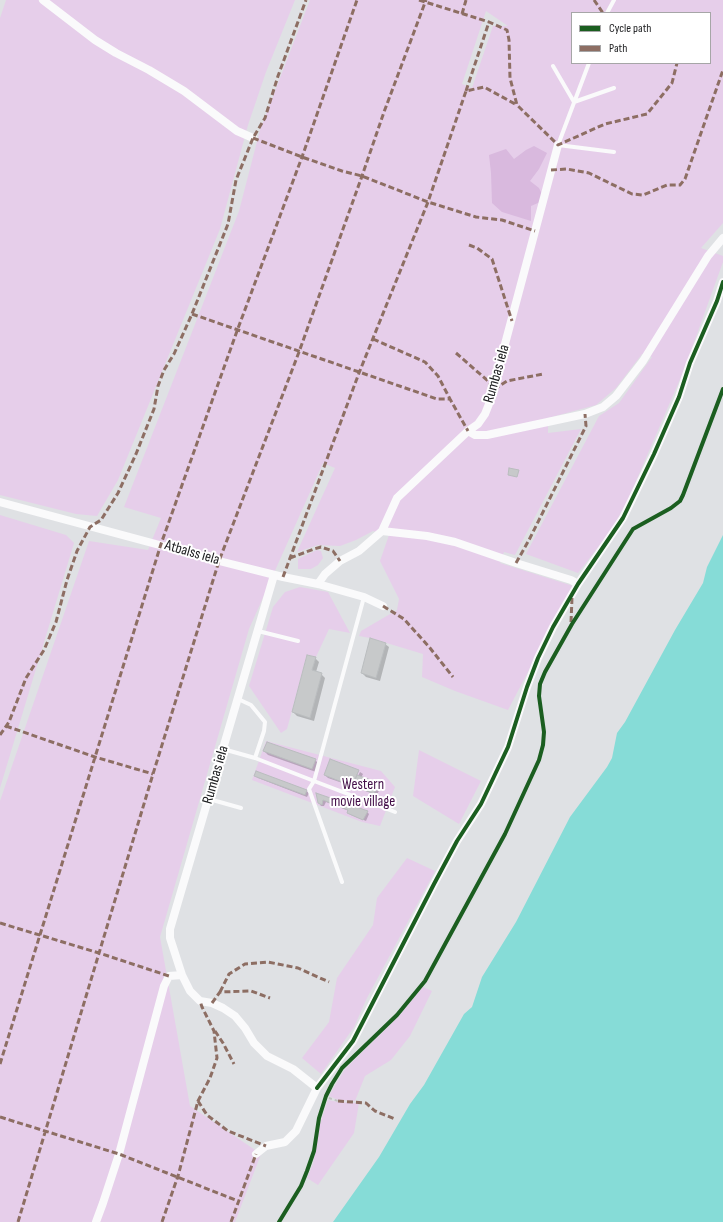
<!DOCTYPE html>
<style>
body{margin:0}
#map{position:relative;width:723px;height:1222px;overflow:hidden;background:#dfe1e4;font-family:"Sofia Sans Condensed",sans-serif}
canvas{display:block}
.legend{position:absolute;left:571px;top:12px;width:140px;height:52px;box-sizing:border-box;background:#fff;border:1px solid #a6a6a7;margin:0;padding:5px 7px;list-style:none;font-size:12px;color:#202123}
.legend li{display:flex;align-items:center;gap:8px;height:20px}
.legend b{width:20px;border:1px solid #a6a6a7}
</style>
<div id="map">
<canvas width="723" height="1222"></canvas>
<ul class="legend">
<li><b style="height:5px;background:#1b5e20"></b>Cycle path</li>
<li><b style="height:5px;background:#8d6e63"></b>Path</li>
</ul>
</div>
<script>
const g = document.querySelector('canvas').getContext('2d');
g.lineJoin = 'round';
function paint(path, color) { g.fillStyle = color; g.fill(path, 'evenodd'); }
const toPath = rows => new Path2D(rows.map(r => 'M' + r).join(''));
function strokePath(path, color, width, dash) { g.strokeStyle = color; g.lineWidth = width; g.lineCap = dash ? 'butt' : 'round'; g.setLineDash(dash || []); g.stroke(path); }
function drawText(font, color, halo, rows, align = 'center') {
  g.font = font + ' "Sofia Sans Condensed",sans-serif'; g.lineWidth = 4; g.setLineDash([]); g.textBaseline = 'middle'; g.strokeStyle = halo; g.fillStyle = color; for (const [text, x, y, turn = 0] of rows) {
    g.save(); g.translate(x, y); g.rotate((+turn || 0) * Math.PI / 180); g.textAlign = isNaN(turn) ? turn : align; if (halo) g.strokeText(text, 0, 0); g.fillText(text, 0, 0); g.restore();
  }
}
paint(toPath([
 [6,0,295,0,266,72,248,125,220,229,118,480,97,516,76,514,0,495,0,18],
 [310,0,723,0,723,223,701,248,723,256,723,262,684,370,627,502,610,532,578,573,526,554,599,416,619,403,652,357,642,354,616,388,596,405,548,418,548,433,581,429,515,555,504,552,500,563,573,586,508,710,455,691,422,677,423,654,370,638,359,636,361,631,397,610,399,599,380,561,389,535,373,531,356,540,340,546,318,545,297,552,335,468,323,463,249,629,160,937,190,1106,261,1154,235,1222,0,1222,0,801,89,541,148,550,161,518,124,507,239,211,260,130],
 [486,11,508,26,493,26,472,88,462,84],
 [572,13,710,13,710,63,572,63],
 [0,515,66,535,74,543,0,788],
 [317,550,321,551,323,558,318,565,311,569,298,569,298,559],
 [300,587,328,592,350,633,329,629,316,657,307,655,287,729,281,733,249,686,273,607,285,592],
 [266,741,381,771,395,787,380,826,362,822,252,780],
 [419,750,481,781,459,824,413,796],
 [407,858,435,871,367,998,354,1027,321,1074,302,1058,329,1022,337,978,373,925,377,898],
 [423,987,432,991,410,1036,391,1060,365,1076,355,1101,338,1100,329,1096,345,1069,399,1016],
 [328,1100,338,1102,359,1103,354,1133,318,1185,307,1178,313,1164,320,1124]
]), '#e6ceea');
paint(toPath([
 [534,146,547,153,539,169,530,181,539,188,545,200,531,206,531,221,502,212,492,203,491,173,489,155,506,149,514,159,526,150]
]), '#d9b9de');
paint(toPath([
 [723,535,723,1222,333,1222,379,1157,410,1104,424,1085,464,1014,472,1007,482,977,516,922,570,817,607,767,612,758,617,733,625,722,675,630,703,583,707,567]
]), '#86dcd7');
paint(toPath([
 [385,644,389,647,380,681,366,677,362,673],
 [315,658,319,662,316,672,321,674,325,678,314,721,297,716,293,712],
 [264,751,315,760,319,764,316,772,268,755],
 [330,760,359,771,354,779,356,780,360,772,363,774,361,778,378,784,381,786,377,795,328,778,325,775],
 [255,776,306,791,309,793,307,797,258,778],
 [317,794,367,812,369,814,366,821,351,815,348,813,349,811,326,802,324,806,321,806,319,803]
]), '#0003');
const building = toPath([
 [509,468,519,470,517,477,508,475,509,468],
 [370,638,386,643,376,678,361,673,370,638],
 [307,655,316,657,312,670,322,673,310,718,292,712,307,655],
 [267,742,316,759,312,769,263,751,267,742],
 [330,759,359,770,353,784,348,783,347,784,324,775,330,759],
 [256,771,307,790,305,795,254,776,256,771],
 [357,775,379,783,374,794,353,785,357,775],
 [316,793,368,811,363,820,347,813,348,810,323,800,322,805,318,803,316,793]
]);
paint(building, '#c7c9ca');
strokePath(building, '#babdbf', 1);
strokePath(toPath([
 [329,1098,338,1101]
]), '#c2c2c3', 2, [3, 3]);
strokePath(toPath([
 [607,13,614,0],
 [589,63,558,145,614,152],
 [553,66,574,102,614,88],
 [258,631,298,641],
 [238,699,251,705,265,722,264,731,255,758],
 [223,749,255,758,314,781,364,597],
 [209,799,241,808],
 [342,882,309,789,314,781,395,812]
]), '#fafafb', 4);
strokePath(toPath([
 [43,0,95,40,116,53,149,70,184,91,237,131,253,138],
 [468,431,475,435,487,435,585,414,603,407,616,396,643,361,708,256,723,238],
 [0,502,219,561,283,577,318,584,364,597,383,606],
 [382,531,427,536,455,542,516,563,571,580,578,584],
 [318,584,325,574,340,561,359,551,382,531,397,498,468,431,478,424,485,414,489,404,558,145],
 [182,975,170,938,170,929,274,575],
 [317,1088,353,1041,434,884,457,841,481,804,508,747,527,687,538,658,553,627,578,584,623,518,654,454,679,397,690,363,717,301,723,282],
 [96,1222,103,1203,119,1154,164,986,169,976,182,975,190,991,200,1001,212,1003,223,1008,235,1016,245,1028,254,1043,267,1056,293,1069,317,1088,296,1131,285,1142,266,1146,256,1154]
]), '#fafafb', 8);
strokePath(toPath([
 [419,0,489,22,507,30,509,40,510,78,517,105,558,145,605,124,647,114,672,83,677,63],
 [594,0,603,13],
 [462,14,466,0],
 [466,91,489,22],
 [253,138,302,157,342,171,362,176,428,202,476,217,502,220,535,231],
 [551,170,567,169,589,173,632,194,643,195,667,185,680,185,685,179,723,70],
 [469,245,477,248,492,259,512,321],
 [192,314,437,399,450,399,468,431],
 [373,339,425,362,438,376,450,399],
 [456,353,488,381,493,390,507,381,543,374],
 [290,558,314,549,321,547,333,551,340,561],
 [516,563,529,540,586,426,585,414],
 [283,577,359,373,428,202,466,91,484,87,517,105],
 [383,606,404,619,430,648,453,677],
 [571,622,572,598],
 [6,726,95,757,153,774],
 [0,735,9,722,26,678,44,650,56,622,67,580,77,551,90,527,101,520,118,493,136,454,154,409,158,386,164,370,174,354,192,314,228,224,236,180,253,138,265,118,278,76,306,0],
 [0,923,99,953,169,976],
 [220,992,229,974,245,964,268,962,298,968,329,982],
 [212,1003,220,992,251,991,270,998],
 [215,1031,223,1043,234,1064],
 [0,1064,161,544,237,331,302,157,357,0],
 [198,1101,207,1115,228,1131,266,1146],
 [338,1101,366,1103,375,1111,395,1119],
 [0,1117,119,1154,238,1201],
 [18,1222,153,774,219,561,299,352,362,176,384,112,426,0],
 [162,1222,178,1176,198,1101,210,1078,217,1058,214,1031,202,1007,200,1001],
 [231,1222,256,1154]
]), '#8d6e63', 3, [6, 3]);
strokePath(toPath([
 [317,1088,353,1041,434,884,457,841,481,804,508,747,527,687,538,658,553,627,578,584,623,518,654,454,679,397,690,363,717,301,723,282],
 [279,1222,301,1186,307,1171,314,1151,319,1118,326,1096,332,1084,342,1068,397,1015,425,981,505,834,539,760,543,745,544,732,539,696,540,684,545,672,572,624,633,529,671,508,680,501,683,495,723,389]
]), '#1b5e20', 4);
drawText('15px', '#202123', '#fff', [
 ["Rumbas iela",497,374,-74],
 ["Atbalss iela",192,553,16],
 ["Rumbas iela",216,775,-74]
]);
drawText('15px', '#430e48', '#fff', [
 ["Western",363,785],
 ["movie village",363,802]
]);
</script>
